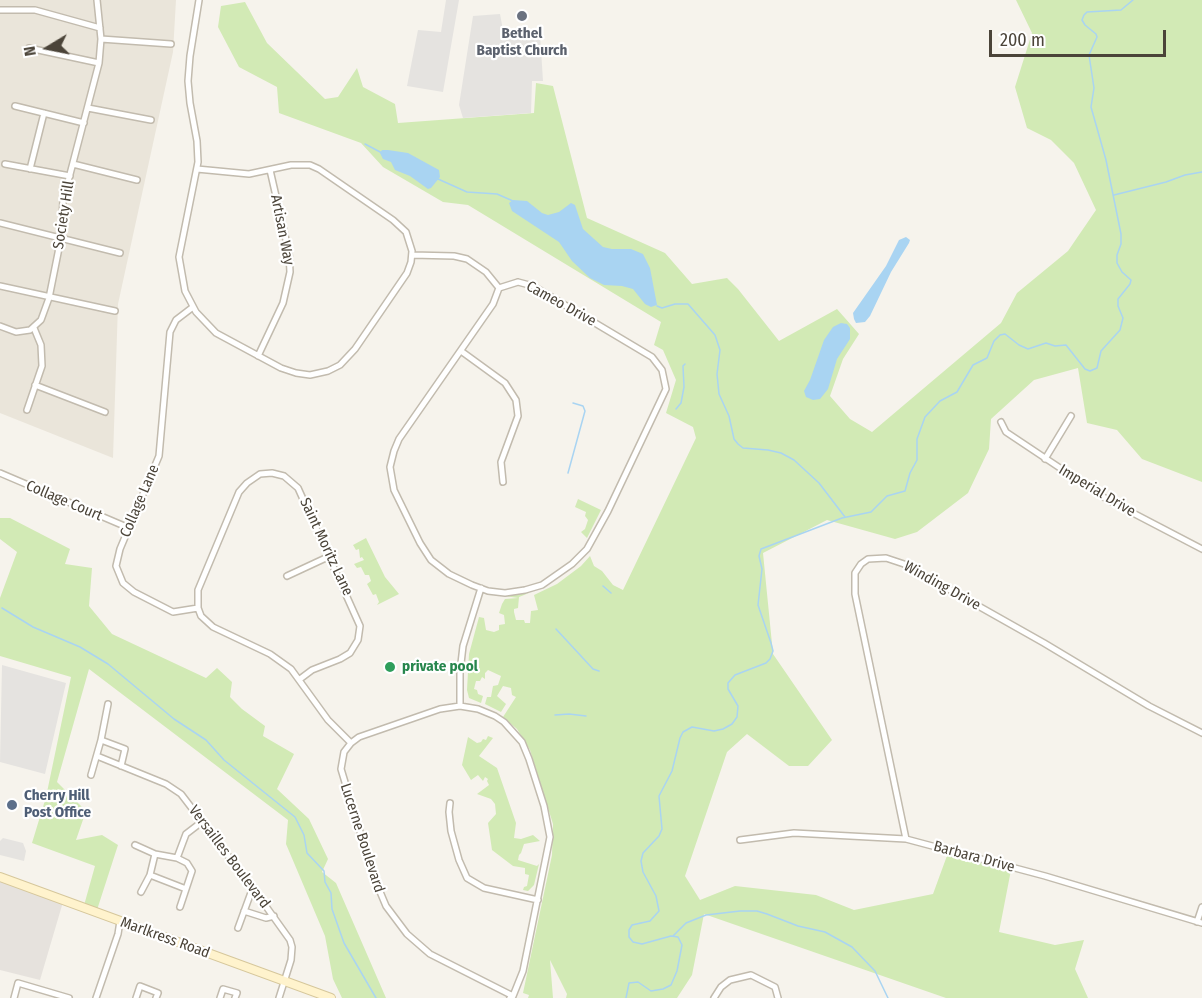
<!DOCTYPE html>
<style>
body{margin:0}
#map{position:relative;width:1202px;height:998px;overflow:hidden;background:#f6f3ec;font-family:"Fira Sans Condensed",sans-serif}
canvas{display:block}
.north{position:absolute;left:18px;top:18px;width:60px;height:60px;-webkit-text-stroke:4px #fff;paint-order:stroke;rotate:260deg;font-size:16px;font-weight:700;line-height:24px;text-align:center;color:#4b4439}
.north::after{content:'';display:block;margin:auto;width:21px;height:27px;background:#4b4439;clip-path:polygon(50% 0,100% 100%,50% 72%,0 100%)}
.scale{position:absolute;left:989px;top:30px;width:177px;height:27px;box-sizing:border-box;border:3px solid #4b4439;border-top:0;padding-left:8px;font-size:18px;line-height:21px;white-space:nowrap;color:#4b4439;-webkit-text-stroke:4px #fff;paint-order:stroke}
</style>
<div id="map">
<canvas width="1202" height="998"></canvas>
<div class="north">N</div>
<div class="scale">200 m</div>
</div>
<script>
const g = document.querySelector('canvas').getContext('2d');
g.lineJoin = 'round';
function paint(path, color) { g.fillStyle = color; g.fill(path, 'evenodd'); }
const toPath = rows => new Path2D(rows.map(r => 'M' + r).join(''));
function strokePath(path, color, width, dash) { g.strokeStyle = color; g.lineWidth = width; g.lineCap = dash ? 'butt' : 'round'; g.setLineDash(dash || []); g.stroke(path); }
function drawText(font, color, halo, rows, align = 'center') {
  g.font = font + ' "Fira Sans Condensed",sans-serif'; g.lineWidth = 4.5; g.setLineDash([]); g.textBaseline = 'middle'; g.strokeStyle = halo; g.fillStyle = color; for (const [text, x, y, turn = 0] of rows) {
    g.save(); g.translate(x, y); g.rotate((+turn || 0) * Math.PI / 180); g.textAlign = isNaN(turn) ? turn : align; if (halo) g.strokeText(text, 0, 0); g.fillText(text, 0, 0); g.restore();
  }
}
paint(toPath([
 [0,0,176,0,173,52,118,304,113,458,0,413]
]), '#eae5da');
paint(toPath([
 [0,879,63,902,40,980,0,970]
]), '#e6e2dd');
paint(toPath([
 [1016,0,1202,0,1202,482,1142,459,1117,430,1087,423,1078,368,1034,380,991,419,989,449,968,493,917,532,895,539,827,520,763,553,773,654,832,740,808,766,789,766,747,734,727,752,685,876,700,900,735,886,816,895,854,910,933,894,948,853,1011,870,999,932,1055,945,1084,940,1075,969,1088,998,946,998,704,914,692,975,677,998,566,998,567,994,550,960,553,998,528,998,529,995,523,993,552,855,553,824,530,750,517,729,503,717,516,697,512,695,511,688,503,686,497,696,506,704,501,712,485,704,487,697,491,697,493,686,498,685,501,676,488,670,485,673,485,679,482,677,480,681,476,681,474,689,477,690,478,694,483,696,481,703,469,698,467,690,469,654,479,617,484,618,486,630,494,632,499,630,499,625,505,624,504,615,499,613,502,604,505,599,518,598,505,596,529,593,519,597,518,608,514,609,514,612,516,620,524,620,525,623,530,623,531,611,538,610,534,595,557,584,581,566,590,556,594,566,602,571,613,585,623,590,696,438,693,427,666,413,676,380,663,350,654,345,661,322,468,205,443,202,383,167,361,143,279,113,277,87,239,67,218,27,221,6,245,2,267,43,325,99,338,97,357,68,363,87,395,104,398,123,534,113,536,83,553,86,587,218,665,253,692,284,727,278,738,289,779,341,837,309,859,334,843,359,830,396,850,419,872,432,1001,323,1017,293,1068,251,1096,210,1074,163,1051,140,1027,128,1015,87,1032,33],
 [578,499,601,510,587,538,581,532,585,529,588,520,585,516,586,512,575,507],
 [0,518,10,518,70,549,65,564,92,568,89,606,112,634,206,678,217,668,232,682,230,697,242,709,265,726,263,736,294,754,277,789,309,819,328,859,322,872,336,883,386,998,342,998,333,979,325,936,286,844,288,820,89,669,57,782,86,811,76,840,102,835,118,845,96,913,83,909,95,866,32,843,46,797,71,677,0,656,0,598,17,552,0,539],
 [366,538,385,577,399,594,377,605,379,602,376,594,373,595,367,584,371,581,369,575,365,575,361,567,357,568,354,564,364,560,362,557,360,558,359,549,356,550,353,545],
 [488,736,493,738,479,756,497,768,516,823,514,838,521,839,533,835,540,841,524,844,521,853,519,855,518,860,537,866,539,864,534,885,528,891,523,890,524,887,527,886,529,875,525,874,525,868,513,866,492,850,488,823,496,814,495,804,491,799,477,794,489,785,487,781,488,779,485,777,483,781,478,775,471,780,462,765,468,737,477,743,481,742,483,739,486,740]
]), '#d2eab5');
paint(toPath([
 [446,0,459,0,443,92,407,86,418,30,441,32],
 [500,14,504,35,540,34,543,81,532,81,531,113,463,118,459,105,473,16],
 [2,665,66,683,45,774,0,762],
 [3,838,23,843,26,851,24,861,0,855,0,841]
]), '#e5e3e0');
paint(toPath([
 [382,150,388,150,408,153,439,170,440,177,431,188,428,189,410,176,395,170,391,162,383,159,380,153],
 [513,200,527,201,542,213,548,215,559,212,571,203,575,205,583,229,603,247,612,249,631,249,643,254,650,268,657,305,651,307,645,304,633,289,622,286,604,285,590,278,572,261,559,242,512,211,509,203],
 [906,237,910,240,909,243,891,272,870,316,865,322,856,323,854,319,853,313,886,266,899,240],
 [841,323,847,324,850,328,850,339,837,359,828,389,820,399,813,400,806,397,804,391,810,380,824,340,833,327]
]), '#a9d4f2');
strokePath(toPath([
 [365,144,382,153],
 [438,179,467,192,497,194,513,201],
 [1114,195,1166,182,1185,175,1202,172],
 [657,306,662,308,675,304,688,304,715,335,720,350,717,374,719,394,729,416,734,439,738,444,743,448,768,450,781,453,794,460,819,483,845,517],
 [676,409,681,403,684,387,683,366,685,364],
 [568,473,585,411,583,406,573,403],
 [603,586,611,593],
 [2,608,33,627,80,647,108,664,174,719,206,740,224,760,295,817,304,835,307,853,324,871,325,882,331,893,332,909,344,943,376,998],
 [556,629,593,669,599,671],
 [555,715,569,714,586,716],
 [673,936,686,923,706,915,740,911,757,911,767,914,798,926,825,932,852,947,875,971,888,998],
 [626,998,629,983,638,982,651,991,663,989,671,985,677,971,682,945,678,937,671,936,642,944,633,942,629,937,629,930,632,925,650,921,659,911,656,896,643,872,641,861,643,853,659,836,662,829,659,796,672,771,680,738,683,732,692,727,714,731,723,729,732,724,737,717,738,706,728,689,728,683,735,675,766,663,770,659,773,651,771,643,758,605,762,569,759,556,761,549,842,518,871,512,887,496,905,491,910,473,917,460,917,439,925,417,940,401,957,392,973,365,987,358,994,341,1000,335,1005,334,1019,345,1028,349,1046,343,1055,346,1066,345,1085,369,1090,371,1097,368,1101,351,1120,330,1123,318,1118,306,1118,299,1130,284,1131,280,1122,272,1117,263,1117,255,1121,244,1121,234,1106,160,1091,107,1094,88,1089,55,1097,37,1096,34,1085,25,1082,20,1084,15,1087,12,1121,10,1133,0]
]), '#a9d4f2', 1.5);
const street = toPath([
 [0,10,35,10,100,28],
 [101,39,171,44],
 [29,48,99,63],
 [15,106,84,123],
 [88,108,151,120],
 [5,164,70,176],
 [73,164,137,180],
 [30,169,44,113],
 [197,169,249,174,291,165,310,165,319,169,393,220,406,232,412,251,411,262,407,273,355,349,340,365,328,371,310,375,296,373,281,368,216,333,196,312,185,291,179,257,198,162,197,141,190,103,188,81,190,56,199,0],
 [0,223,120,253],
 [412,255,454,256,467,259,486,272,499,288],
 [518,282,533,286,652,357,662,370,666,389,608,511,587,549,572,564,542,585,525,590,505,593,488,591,472,585,449,574,431,560,420,543,394,490,390,467,394,451,399,439,493,304,499,288,518,282],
 [0,286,115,311],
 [193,307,176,320,170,332,159,456,120,549,116,566,123,583,134,592,173,612,198,608],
 [0,326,16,332,30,330,41,320,49,298,61,238,63,201,99,63,101,39,97,0],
 [461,351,505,383,516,400,518,416,501,462,503,482],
 [258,356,283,303,290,272,289,253,270,170],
 [35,385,105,412],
 [27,410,42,366,41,345,34,328],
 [1001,422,1006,432,1108,500,1202,549],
 [1045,459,1071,416],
 [0,473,129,528],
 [287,576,330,556],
 [300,679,312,670,340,659,350,653,358,640,360,626,298,488,284,476,272,473,260,474,247,483,239,492,198,590,198,608,201,616,213,627,270,654,291,669,328,720,351,743],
 [460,706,460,672,463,646,481,588],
 [101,740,125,749,121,766],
 [97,756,166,784,181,794,255,891,290,940,292,947,291,960,279,998],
 [91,775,101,740,108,704],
 [450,803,449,812,451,831,459,860,467,878,484,888,538,900],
 [906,839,855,594,855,573,861,564,868,559,886,558,904,564,1044,643,1149,706,1202,733],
 [740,840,794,833,906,839,1045,876,1202,923],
 [135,845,155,854,150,875],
 [155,854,177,858],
 [141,892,150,875,186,889],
 [180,907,192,871,187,863,177,858,186,834,203,821],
 [244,911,266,918,274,916],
 [1197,922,1202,907],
 [238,928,253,887],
 [14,998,18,983,69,998],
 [96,998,118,934,120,921],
 [136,998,140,986,158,993,156,998],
 [220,998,223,989,237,993,235,998],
 [510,998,513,996,523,971,550,837,544,806,529,759,522,742,504,722,495,716,478,709,460,706,440,709,359,737,351,743,344,752,341,769,373,875,386,906,407,934,430,954,513,996],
 [714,998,721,987,730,980,751,975,775,987,778,998]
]);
const secondary = toPath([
 [0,877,331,998]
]);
strokePath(street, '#c2bbae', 8);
strokePath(secondary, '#d6c79b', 10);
strokePath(street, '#fff', 5);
strokePath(secondary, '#fff3cd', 8);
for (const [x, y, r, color] of [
 [522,16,6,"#6b7280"],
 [390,667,6,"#2e9e5b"],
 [12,805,6,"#5c6f8a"]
]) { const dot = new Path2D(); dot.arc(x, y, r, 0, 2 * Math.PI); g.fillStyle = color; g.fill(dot); strokePath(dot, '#fff', 2); }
drawText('bold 15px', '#5b616d', '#fff', [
 ["Bethel",522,34],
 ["Baptist Church",522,51]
]);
drawText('15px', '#4b4439', '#fff', [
 ["Society Hill",64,215,-81],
 ["Artisan Way",282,230,79],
 ["Cameo Drive",561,304,29],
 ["Imperial Drive",1097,491,31],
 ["Collage Court",64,501,23],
 ["Collage Lane",140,501,-67],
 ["Saint Moritz Lane",326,547,65],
 ["Winding Drive",942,586,29],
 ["Lucerne Boulevard",362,838,72],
 ["Versailles Boulevard",229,857,53],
 ["Barbara Drive",974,857,15],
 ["Marlkress Road",165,938,20]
]);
drawText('bold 15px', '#27864d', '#fff', [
 ["private pool",402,667]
], 'left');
drawText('bold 15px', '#4e5e75', '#fff', [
 ["Cherry Hill",24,796],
 ["Post Office",24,813]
], 'left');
</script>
